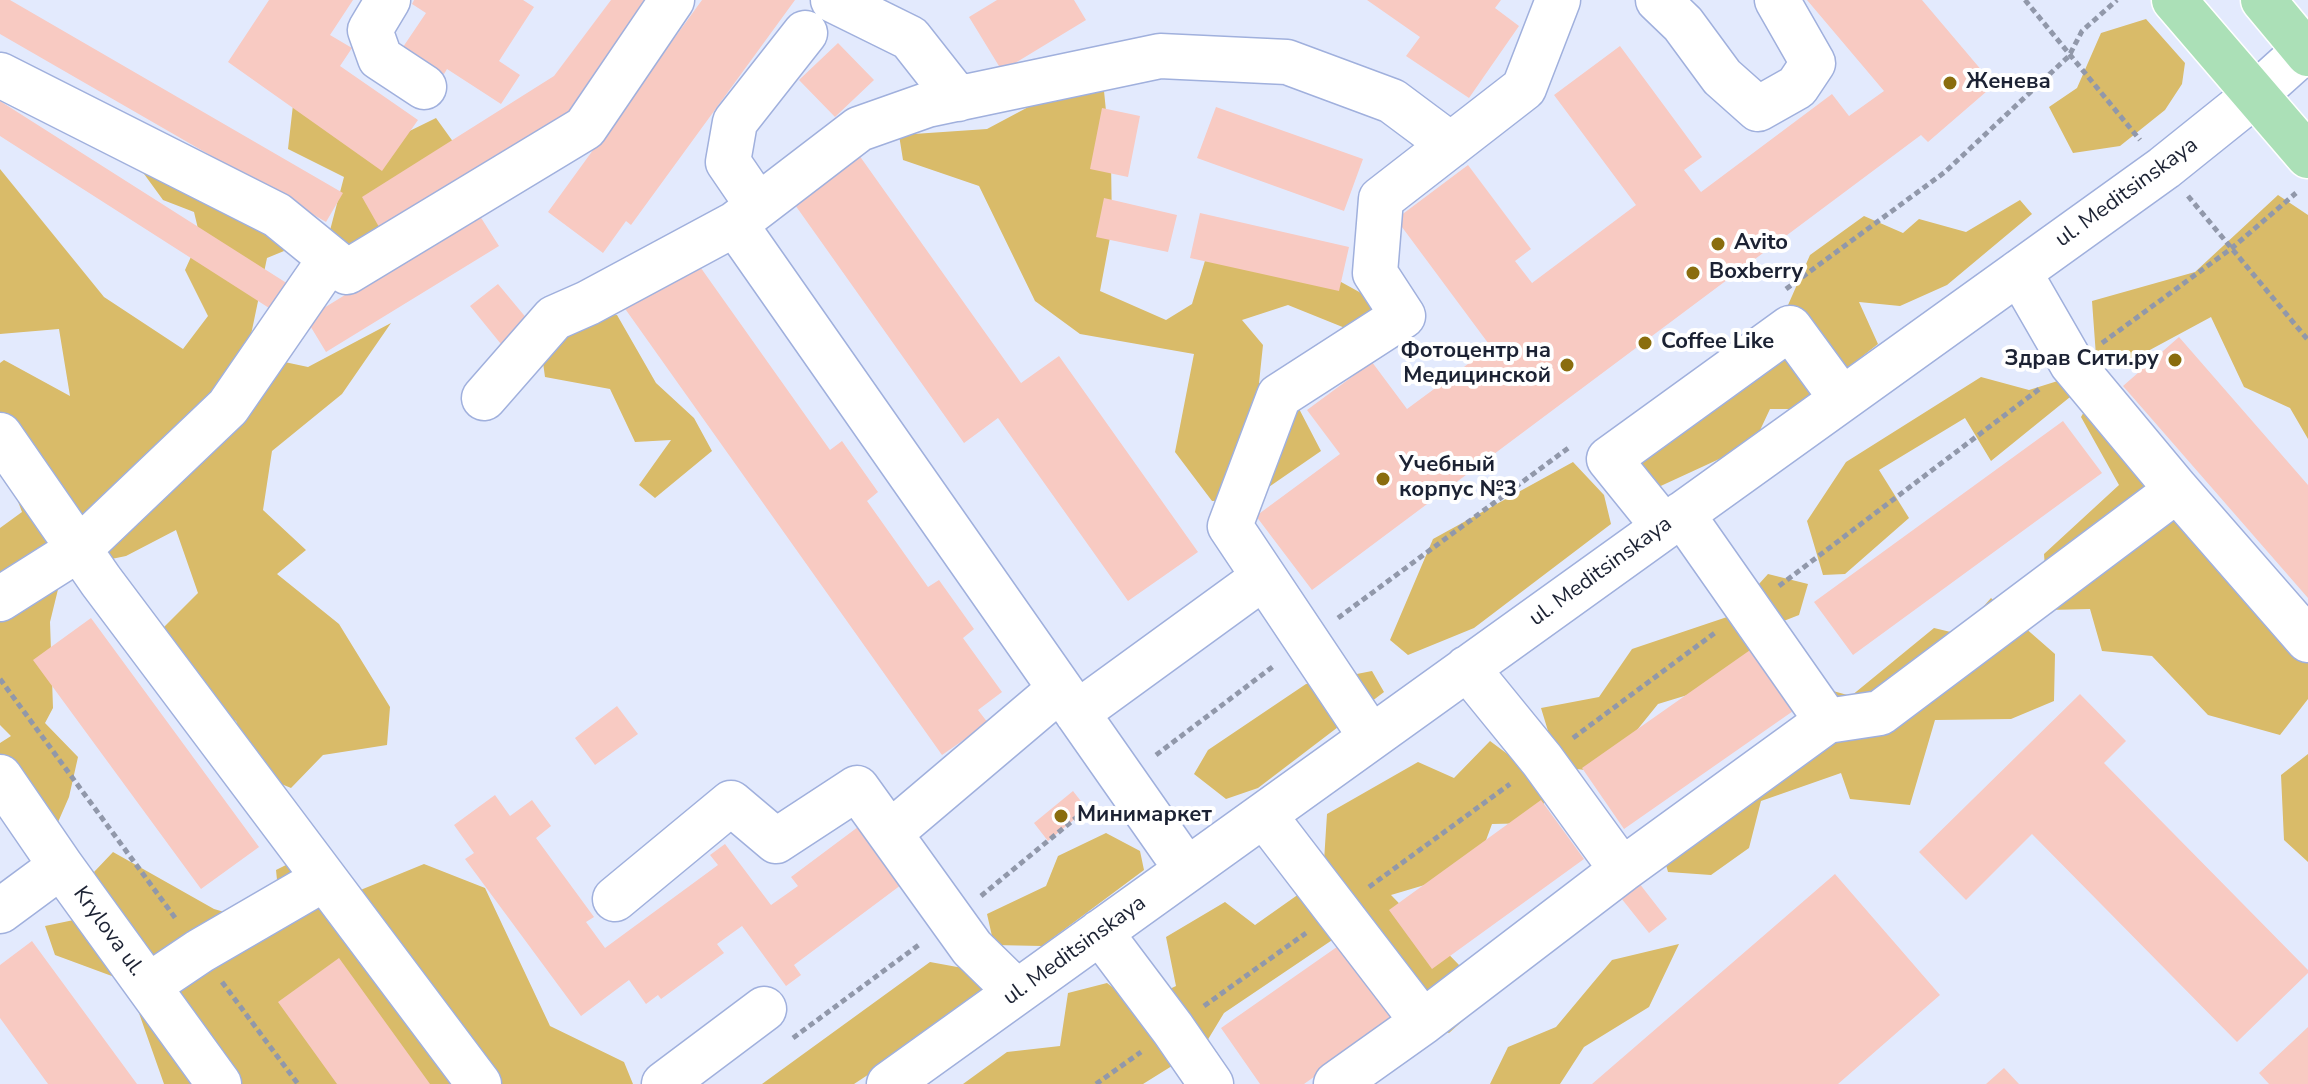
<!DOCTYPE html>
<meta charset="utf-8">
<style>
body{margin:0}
canvas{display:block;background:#e3eafd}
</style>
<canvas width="2308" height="1084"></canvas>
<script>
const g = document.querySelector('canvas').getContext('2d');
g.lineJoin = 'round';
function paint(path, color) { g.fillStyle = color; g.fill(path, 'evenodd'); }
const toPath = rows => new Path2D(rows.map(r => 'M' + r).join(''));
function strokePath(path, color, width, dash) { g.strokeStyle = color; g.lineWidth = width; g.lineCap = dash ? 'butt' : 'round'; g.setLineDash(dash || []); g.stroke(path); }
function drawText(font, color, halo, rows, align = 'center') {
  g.font = font + ' "Nunito Sans",sans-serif'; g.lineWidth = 8; g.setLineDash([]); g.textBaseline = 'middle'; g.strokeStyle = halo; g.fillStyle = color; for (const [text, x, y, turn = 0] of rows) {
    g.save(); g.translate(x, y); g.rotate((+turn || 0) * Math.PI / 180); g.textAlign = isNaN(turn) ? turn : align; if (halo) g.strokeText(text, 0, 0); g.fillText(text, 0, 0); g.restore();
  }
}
paint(toPath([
 [2146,19,2185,63,2182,84,2165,110,2120,146,2073,153,2049,107,2077,88,2101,33],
 [1064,88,1104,91,1111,161,1112,227,1100,291,1166,320,1192,304,1207,254,1303,261,1381,304,1350,330,1288,305,1242,320,1263,345,1259,383,1296,403,1321,451,1250,500,1212,501,1175,452,1194,354,1080,334,1035,301,979,186,903,160,899,135,987,129],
 [294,96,377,147,436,118,459,150,396,274,328,238,344,177,288,149],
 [131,156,273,223,284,251,267,258,247,354,308,367,391,323,342,394,272,451,263,510,306,550,277,574,339,624,390,707,387,745,323,755,291,788,257,774,236,721,199,699,158,633,198,593,176,530,126,556,63,569,50,622,53,708,45,723,78,757,69,797,44,854,0,812,0,743,11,736,0,725,0,528,22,512,0,454,0,363,4,360,70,396,59,329,0,334,0,169,104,297,183,349,208,316,185,270,200,237,194,212,163,200],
 [2278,195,2308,215,2308,439,2290,408,2244,387,2211,317,2122,365,2096,356,2092,301,2195,272],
 [2020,200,2032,214,1947,285,1900,306,1859,302,1878,344,1795,409,1770,409,1754,443,1652,490,1624,467,1660,394,1774,337,1810,255,1864,216,1903,233,1919,219,1966,232],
 [617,315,656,383,694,418,712,451,655,498,639,485,671,440,635,442,610,389,545,377,541,348,572,317],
 [1981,377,2029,390,2064,379,2075,393,1991,461,1965,418,1879,470,1909,518,1845,574,1823,575,1807,521,1846,462],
 [2102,381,2201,509,2243,531,2308,619,2308,699,2280,735,2208,715,2152,656,2102,651,2090,609,2048,610,2044,554,2119,485,2081,417],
 [1573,462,1604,495,1611,524,1474,628,1408,655,1390,640,1433,539],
 [1768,574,1808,584,1799,615,1776,624,1753,675,1658,704,1603,772,1559,767,1541,708,1599,697,1632,649,1730,616],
 [1991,598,2055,654,2054,701,2011,719,1935,720,1910,805,1850,799,1841,773,1761,801,1749,848,1711,875,1668,872,1656,829,1685,797,1735,779,1826,689,1851,696,1934,628,1959,634],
 [1372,671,1384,692,1258,788,1226,799,1194,774,1208,750,1306,684],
 [1490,741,1549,785,1538,823,1492,824,1475,870,1391,895,1460,966,1476,1009,1449,1033,1408,1019,1353,926,1224,1013,1204,1046,1143,1084,963,1084,1007,1052,1060,1046,1068,993,1107,983,1136,1005,1176,986,1166,937,1225,902,1255,925,1323,877,1327,814,1418,762,1454,778],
 [2308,754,2308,862,2284,840,2281,775],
 [1106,833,1140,851,1144,870,1042,946,994,945,987,914,1046,886,1058,856],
 [113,852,214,909,282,929,276,870,298,859,358,891,424,864,485,888,550,1026,624,1062,633,1084,164,1084,128,982,55,955,45,926,112,912,94,872],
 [1679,944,1649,1007,1584,1047,1560,1084,1490,1084,1508,1047,1556,1027,1612,960],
 [930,962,979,971,985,987,933,1032,854,1084,762,1084]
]), '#d9bb69');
paint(toPath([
 [0,0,10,0,343,193,326,222,0,34],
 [269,0,353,0,330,35,352,48,340,66,418,120,382,171,228,62],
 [414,0,523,0,534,7,499,61,520,75,501,104,447,69,444,74,403,47,426,13,412,4],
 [611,0,654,0,580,104,383,234,362,197,554,76],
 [702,0,795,0,631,225,626,221,603,253,548,212],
 [997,0,1074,0,1086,20,1002,71,969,17],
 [1367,0,1501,0,1495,8,1519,26,1469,98,1406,56,1420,37],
 [1807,0,1922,0,1994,85,1928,142,1921,135,1312,590,1256,516,1340,454,1307,410,1372,362,1407,409,1491,347,1396,219,1468,165,1531,249,1515,261,1532,283,1636,205,1554,95,1620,46,1702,157,1684,170,1701,192,1832,94,1849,116,1884,91],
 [838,43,874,80,835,117,799,80],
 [0,101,296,289,280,315,0,136],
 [1216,107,1363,159,1344,211,1197,158],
 [1102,108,1140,116,1128,177,1090,169],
 [854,148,1021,383,1059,356,1198,552,1128,601,998,418,964,443,788,195],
 [1104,198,1177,215,1168,252,1096,237],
 [478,213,499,246,326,352,306,319],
 [1200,213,1349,247,1339,291,1190,258],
 [691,254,830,450,842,441,878,492,867,501,928,587,939,580,974,629,963,638,1002,692,978,710,988,723,942,755,621,303],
 [498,284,533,326,505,349,470,306],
 [2179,337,2308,485,2308,598,2123,386],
 [2063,421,2102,473,1853,655,1814,602],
 [91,618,259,847,201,889,33,660],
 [1753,648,1796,709,1624,829,1582,768],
 [2080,694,2126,741,2104,763,2308,970,2308,973,2237,1042,2032,834,1966,900,1919,852],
 [617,706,638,734,595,765,575,738],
 [1073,791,1087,809,1048,841,1034,823],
 [495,795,510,816,532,800,551,826,536,838,594,917,586,922,605,948,718,865,710,855,725,844,771,905,798,886,791,877,862,824,905,882,794,965,801,975,786,986,742,926,717,944,724,953,661,999,658,995,646,1004,629,980,581,1016,465,859,474,853,454,825],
 [1541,800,1584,859,1432,969,1389,910],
 [1835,874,1940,995,1838,1084,1592,1084],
 [1639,883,1667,919,1649,933,1621,898],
 [32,941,137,1084,48,1084,0,1018,0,965],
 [1344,942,1397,1018,1304,1084,1260,1084,1221,1028],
 [339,958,430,1084,337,1084,278,1002],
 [2308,1027,2308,1084,2269,1084,2259,1073],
 [2004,1068,2019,1084,1986,1084]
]), '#f8cac2');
const minor = toPath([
 [388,0,370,30,380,58,424,87],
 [833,0,910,38,958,99],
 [1658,0,1683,24,1722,77,1758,109,1797,87,1813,63,1777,0],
 [0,75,277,215,347,272,585,128,672,0],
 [758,206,728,162,735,122,805,33],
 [735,224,1187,870],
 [2019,272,2072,364,2177,490,2308,640],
 [484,398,554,318,588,303,735,224,859,129,927,105,1160,56,1287,62,1392,101,1451,145],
 [0,435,101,581,479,1084],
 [1664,527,1609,459,1790,328,1842,399],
 [0,599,79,549,228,407,330,259],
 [1467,668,1542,760,1622,870],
 [1077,713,1264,577],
 [1827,721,1880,713,2177,490],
 [1371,737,1230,526,1279,396,1403,316,1375,273,1381,199,1524,88,1558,0],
 [0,777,61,866,219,1084],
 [1264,815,1423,1022,1336,1084],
 [890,833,1060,689],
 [615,899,731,803,776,841,857,788,972,948,1017,992],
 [0,911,61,866],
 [1100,932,1173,1029,1211,1084],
 [148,986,200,951,324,879],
 [1423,1022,1622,870,1827,721,1682,514],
 [664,1084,764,1009],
 [889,1084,2164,168,2255,95,2305,50]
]);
const major = toPath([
 [2174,0,2308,156],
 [2263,0,2308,54]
]);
strokePath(minor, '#a0b0dd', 47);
strokePath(major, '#fff', 47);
strokePath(toPath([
 [2025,0,2140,140],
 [2188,196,2308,340],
 [1786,289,1945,172,2069,56,2082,31,2117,0],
 [2102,343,2232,248,2296,193],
 [1779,586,2042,387],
 [1338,618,1571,446],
 [0,679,176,919],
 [1573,738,1716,632],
 [1156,755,1275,665],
 [1369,887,1510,784],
 [981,896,1094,803],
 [222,982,298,1084],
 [1204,1006,1306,933],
 [793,1038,920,944],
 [1096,1084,1141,1052]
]), '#9198aa', 5, [6, 4]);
strokePath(minor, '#fff', 44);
strokePath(major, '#abe0b7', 44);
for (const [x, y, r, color] of [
 [1950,83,8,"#8a6d0e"],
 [1718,244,8,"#8a6d0e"],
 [1693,273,8,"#8a6d0e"],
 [1645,343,8,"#8a6d0e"],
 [2175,360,8,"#8a6d0e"],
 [1567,365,8,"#8a6d0e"],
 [1383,479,8,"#8a6d0e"],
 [1061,816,8,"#8a6d0e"]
]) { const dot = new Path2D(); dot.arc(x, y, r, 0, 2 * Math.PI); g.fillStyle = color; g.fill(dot); strokePath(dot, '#fff', 3); }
drawText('bold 22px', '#1c2233', '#fff', [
 ["Женева",1966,83],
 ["Avito",1734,244],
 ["Boxberry",1709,273],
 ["Coffee Like",1661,343],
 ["Фотоцентр на",1551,352,"right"],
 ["Медицинской",1551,377,"right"],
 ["Здрав Сити.ру",2159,360,"right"],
 ["Учебный",1399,466],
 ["корпус №3",1399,491],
 ["Минимаркет",1077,816]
], 'left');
drawText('22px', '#1c2233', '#fff', [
 ["ul. Meditsinskaya",2127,193,-36],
 ["ul. Meditsinskaya",1601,572,-36],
 ["Krylova ul.",108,932,54],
 ["ul. Meditsinskaya",1075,951,-36]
]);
</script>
